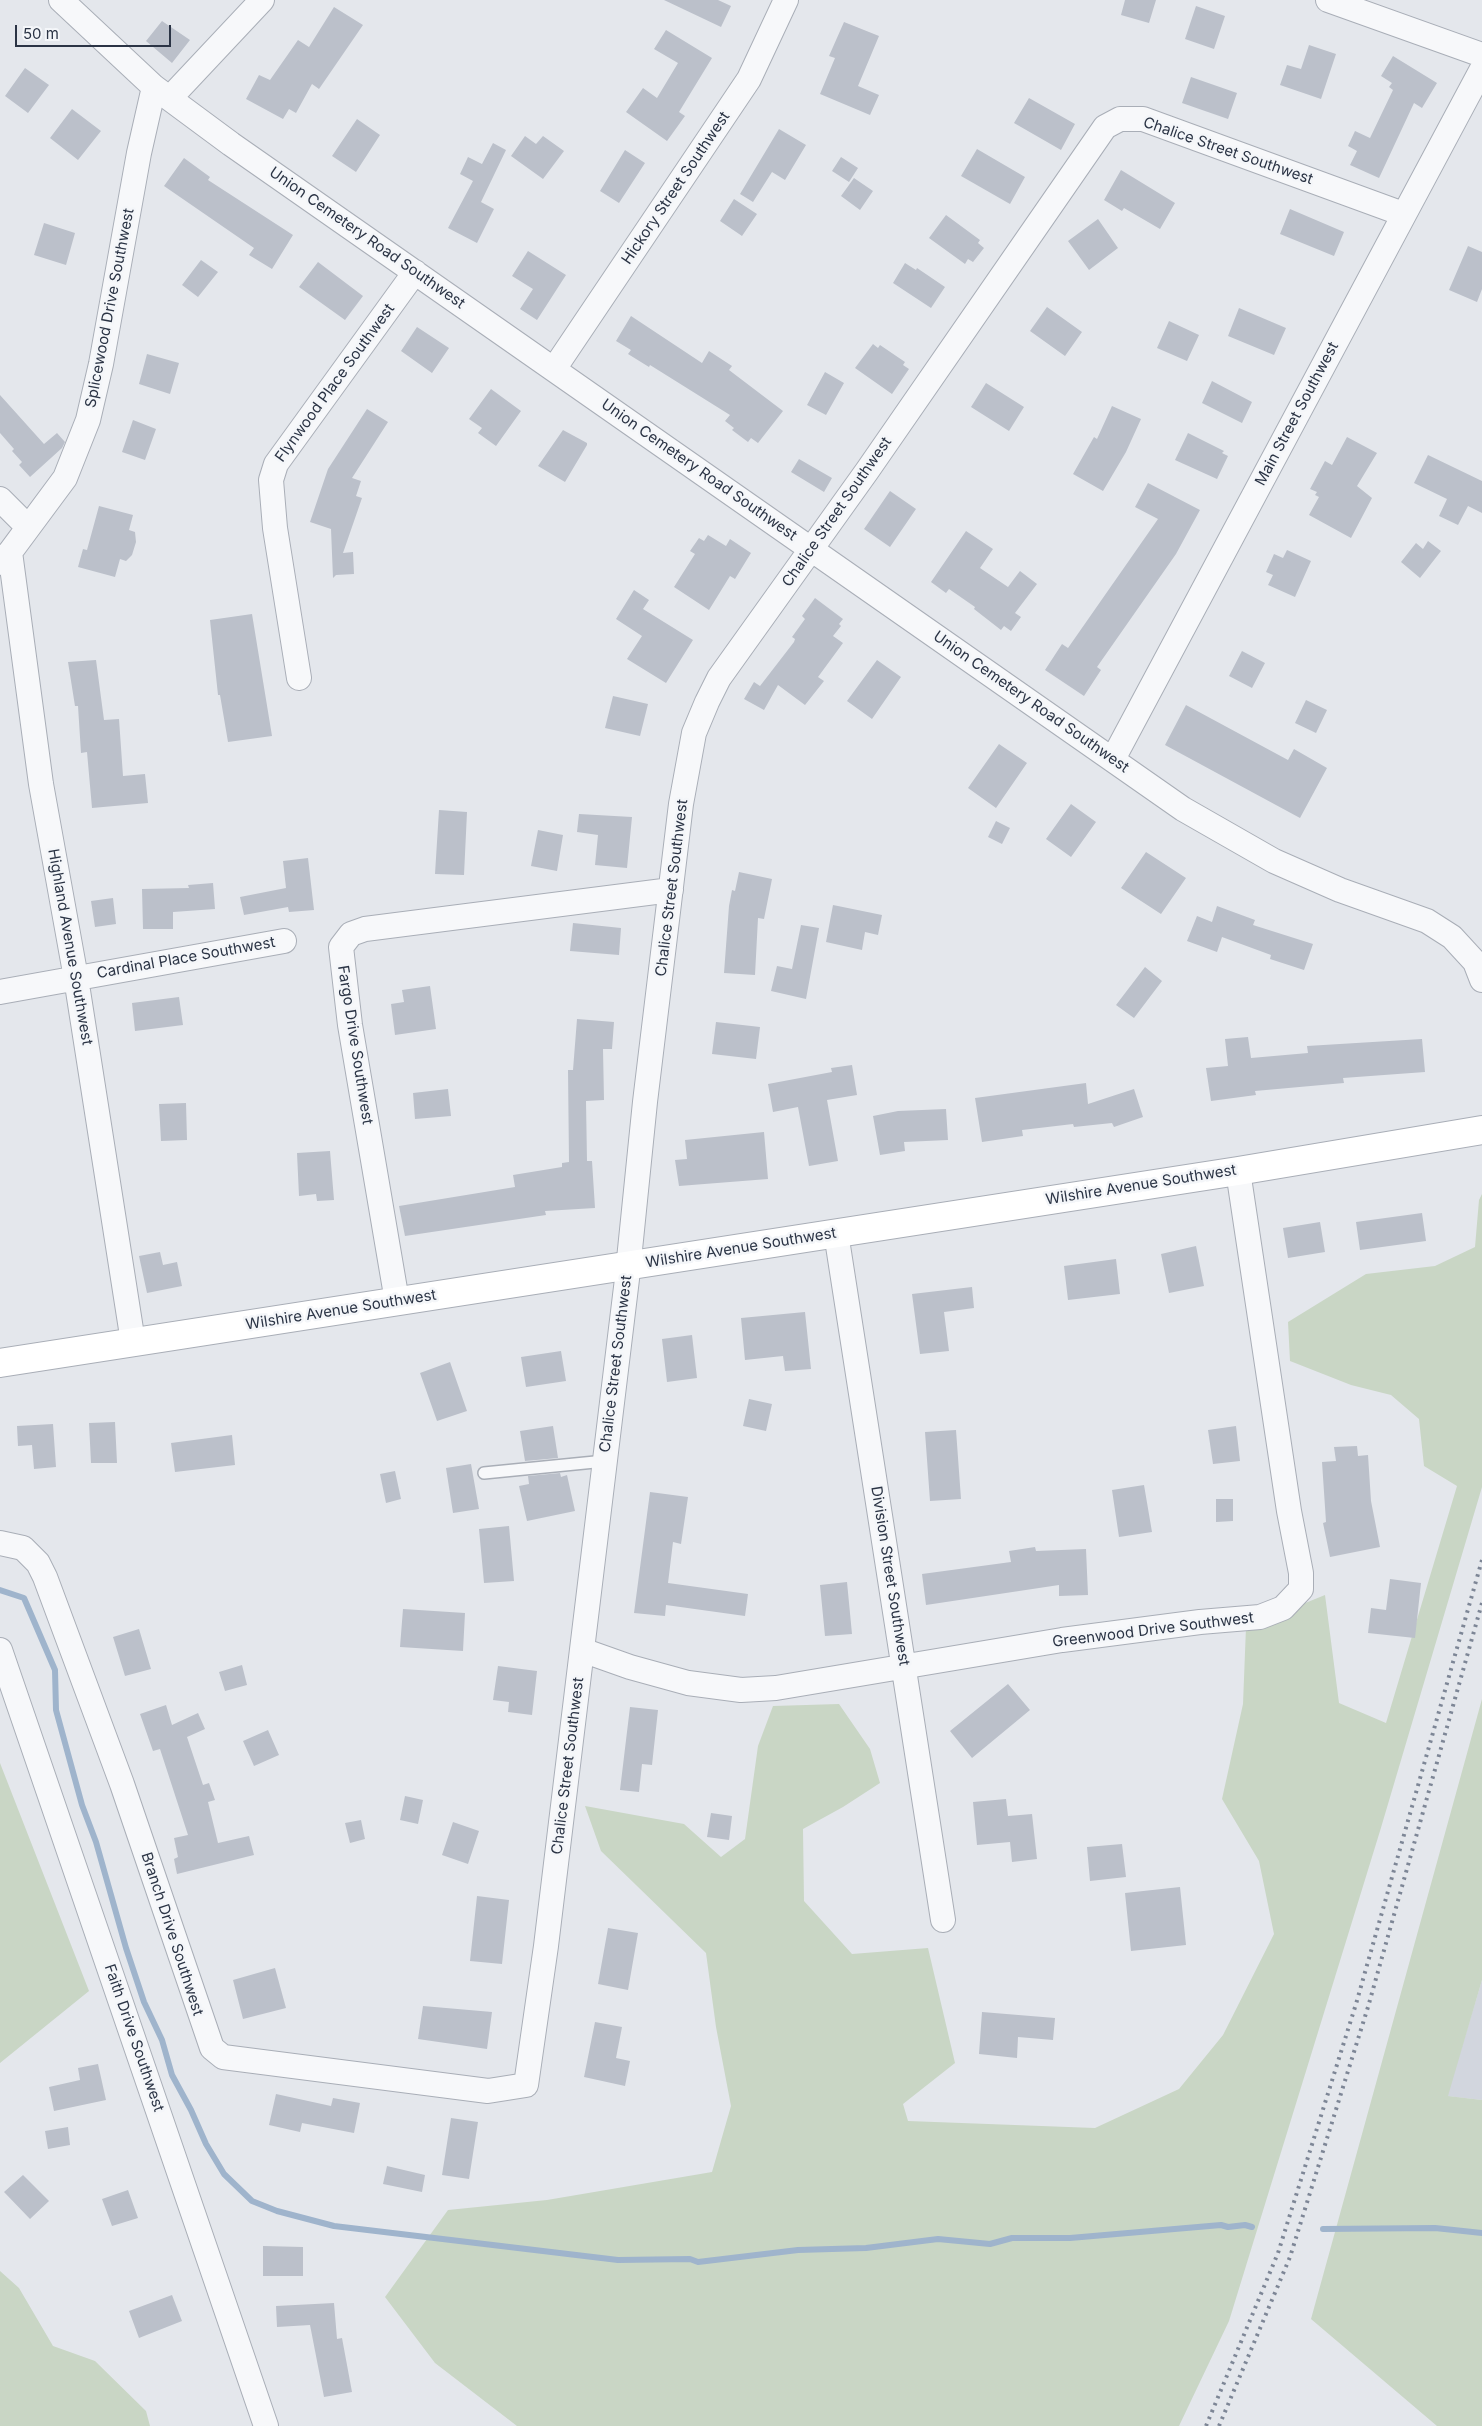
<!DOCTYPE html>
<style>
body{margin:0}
#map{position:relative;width:1482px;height:2426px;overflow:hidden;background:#e4e7ec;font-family:Inter,sans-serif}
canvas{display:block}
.scale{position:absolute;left:15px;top:25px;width:156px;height:22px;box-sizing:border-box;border:2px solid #2b3445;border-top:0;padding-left:6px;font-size:15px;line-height:18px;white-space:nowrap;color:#2b3445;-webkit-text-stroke:4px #f4f6f9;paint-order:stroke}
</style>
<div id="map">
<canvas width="1482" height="2426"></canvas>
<div class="scale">50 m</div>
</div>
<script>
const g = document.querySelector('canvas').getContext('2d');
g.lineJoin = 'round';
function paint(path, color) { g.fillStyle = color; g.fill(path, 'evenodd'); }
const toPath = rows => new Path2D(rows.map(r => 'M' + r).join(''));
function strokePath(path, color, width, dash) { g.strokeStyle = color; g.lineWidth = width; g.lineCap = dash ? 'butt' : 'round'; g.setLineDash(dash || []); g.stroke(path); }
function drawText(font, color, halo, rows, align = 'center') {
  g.font = font + ' Inter,sans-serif'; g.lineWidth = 5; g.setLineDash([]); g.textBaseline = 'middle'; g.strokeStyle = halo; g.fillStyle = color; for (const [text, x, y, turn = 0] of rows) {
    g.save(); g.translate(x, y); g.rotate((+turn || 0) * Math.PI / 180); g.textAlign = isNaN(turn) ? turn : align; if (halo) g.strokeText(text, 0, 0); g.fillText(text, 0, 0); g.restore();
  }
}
paint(toPath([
 [1482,1980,1482,2100,1447,2096]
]), '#d2d6de');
paint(toPath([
 [1482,1194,1482,1487,1380,1831,1229,2321,1179,2426,517,2426,435,2363,385,2297,448,2210,547,2200,712,2172,731,2106,716,2027,706,1953,601,1851,585,1806,684,1824,721,1857,745,1839,758,1746,773,1706,839,1704,870,1749,880,1783,843,1807,803,1829,804,1901,852,1954,928,1948,955,2063,903,2104,908,2121,1095,2128,1179,2089,1223,2035,1274,1934,1259,1861,1222,1799,1243,1704,1246,1627,1325,1595,1339,1703,1386,1723,1457,1486,1424,1466,1419,1419,1391,1395,1351,1385,1290,1361,1288,1322,1366,1274,1435,1266,1475,1247,1479,1200],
 [1482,1699,1482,1980,1448,2096,1482,2100,1482,2426,1437,2426,1311,2319],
 [0,1763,89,1991,0,2063],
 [0,2271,19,2288,53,2346,95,2361,146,2411,150,2426,0,2426]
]), '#c9d6c5');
strokePath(toPath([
 [0,1590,24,1598,55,1670,56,1710,82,1805,96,1842,126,1948,144,2002,162,2040,172,2075,191,2110,206,2144,224,2174,252,2201,277,2211,334,2226,618,2260,690,2259,698,2262,798,2250,866,2248,938,2239,990,2244,1012,2238,1070,2238,1221,2225,1228,2227,1245,2225,1252,2227],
 [1323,2229,1435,2228,1482,2233]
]), '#9fb4cc', 6);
paint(toPath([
 [664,0,718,0,731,6,721,27],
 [1125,0,1156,0,1149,23,1121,15],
 [1196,6,1225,16,1214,49,1185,39],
 [334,7,363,25,319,89,312,84,296,113,289,109,283,119,246,99,259,75,270,80,298,40,309,47],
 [162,21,190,40,172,63,146,41],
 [844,22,879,36,858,86,879,95,870,115,820,94,835,58,829,56],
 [666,30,712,58,679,112,685,116,667,141,626,112,643,88,657,98,678,63,654,49],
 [1309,45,1336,54,1321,99,1280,85,1287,65,1301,69],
 [1393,56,1437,83,1422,108,1414,103,1379,178,1350,165,1357,151,1348,146,1355,131,1370,138,1393,90,1389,87,1392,83,1381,76],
 [25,68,49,85,28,113,5,96],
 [1191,77,1237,93,1228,119,1182,103],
 [1029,98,1075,124,1061,150,1014,123],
 [72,109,101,131,78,160,50,138],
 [357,119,380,135,356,172,332,156],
 [779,129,806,145,785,180,772,172,753,202,740,194],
 [525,136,536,144,543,136,564,151,543,179,511,156],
 [493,143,506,150,481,202,494,209,477,243,448,228,473,181,460,174,468,157,482,164],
 [977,149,1025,177,1010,204,961,176],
 [625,150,645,163,619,203,600,191],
 [841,157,858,168,849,182,832,171],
 [184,158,210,177,208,180,293,235,272,269,249,255,254,248,164,186],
 [1121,170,1175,203,1160,229,1124,208,1122,211,1104,200],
 [854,178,873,191,860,210,841,196],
 [734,199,757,214,742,236,720,221],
 [1290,209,1344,232,1334,256,1280,234],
 [946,215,980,240,978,243,984,248,973,262,968,259,965,264,929,238],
 [1098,219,1118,248,1089,270,1068,241],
 [44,223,75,233,66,265,34,255],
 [1468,246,1482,252,1482,289,1477,302,1449,290],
 [528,251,566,275,537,320,520,309,533,289,512,276],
 [201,260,218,272,198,297,182,285],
 [318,262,363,296,345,320,299,287],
 [905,263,916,270,917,268,945,287,931,308,893,283],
 [1047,307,1082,332,1065,356,1030,331],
 [1239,308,1286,328,1274,355,1228,336],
 [631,316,702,363,709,351,732,366,729,370,783,411,758,443,751,438,748,442,732,430,734,428,725,421,730,415,650,365,649,367,628,354,631,350,616,341],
 [1169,321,1199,335,1187,361,1157,348],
 [417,327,449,348,432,373,401,351],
 [873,344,878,348,880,345,905,362,903,365,909,369,892,394,855,368],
 [147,354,179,363,170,394,139,384],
 [825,372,844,383,826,415,807,405],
 [1212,381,1252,402,1242,423,1202,403],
 [986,383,1024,407,1009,431,971,407],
 [491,389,521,411,496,446,478,433,482,428,469,419],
 [0,395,44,444,57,433,65,442,62,448,30,477,19,465,22,462,12,451,14,449,0,433],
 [1112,406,1141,419,1126,452,1103,491,1073,474,1094,437,1097,439],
 [367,409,388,422,352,478,361,481,356,496,362,498,343,553,353,552,354,574,336,575,333,578,331,529,310,522,328,469],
 [133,420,156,429,145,460,122,452],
 [563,430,587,443,587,445,565,482,538,466],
 [1188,433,1224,451,1222,453,1228,456,1217,479,1175,460],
 [1347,437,1377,453,1357,486,1372,498,1351,538,1309,515,1319,497,1315,495,1317,492,1310,489,1325,461,1332,465],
 [1428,455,1482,481,1482,513,1468,506,1458,525,1439,516,1447,499,1414,483],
 [799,459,832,478,824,492,791,472],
 [1148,483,1200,510,1176,554,1097,667,1101,670,1084,696,1045,670,1062,644,1068,648,1158,519,1135,507],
 [890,491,916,509,890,547,864,529],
 [99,506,133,515,129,530,135,532,136,542,132,555,126,561,120,559,115,577,78,567,83,549,87,550],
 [966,531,993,549,980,568,1008,587,1020,571,1037,584,1015,613,1021,617,1011,631,1004,626,1001,630,974,609,975,607,949,589,946,593,931,582],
 [708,535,726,546,730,539,751,553,735,579,730,576,709,610,674,587,695,554,690,551,699,538,704,541],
 [1428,541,1441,551,1420,578,1401,562,1416,543,1423,549],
 [1287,550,1311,561,1295,597,1268,585,1273,575,1266,572,1274,554,1283,558],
 [634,590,649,600,643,609,693,640,666,683,627,659,642,636,616,619],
 [815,598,843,619,839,624,841,626,833,636,843,643,818,677,824,681,805,705,778,685,764,710,744,699,754,682,760,686,794,642,795,639,792,637,805,619,802,616],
 [252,614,272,736,228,742,220,695,218,695,210,620],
 [1242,651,1265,663,1252,688,1229,676],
 [96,660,104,720,119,719,123,776,145,774,148,803,92,808,87,752,81,753,78,706,75,706,68,662],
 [877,660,901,677,872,719,847,701],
 [613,696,648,704,640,736,605,728],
 [1306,700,1327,710,1316,733,1295,723],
 [1186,705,1288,760,1294,749,1327,768,1300,818,1165,745],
 [999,744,1027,763,996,808,968,788],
 [1071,804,1096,822,1071,857,1046,839],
 [439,810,467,812,464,875,435,874],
 [579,814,632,817,627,868,595,865,598,835,577,832],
 [996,821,1010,828,1002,844,988,837],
 [538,830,563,835,557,871,531,866],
 [1146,852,1186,878,1161,914,1121,888],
 [308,858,314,910,289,912,288,907,244,915,240,897,286,888,283,861],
 [739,872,772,879,764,919,758,918,755,975,724,973,729,906,732,890,735,891],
 [213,883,215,909,173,912,173,929,143,929,142,889,189,888,188,885],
 [113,898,116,924,95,927,91,901],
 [833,905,882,915,878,935,865,932,862,950,826,942],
 [1217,906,1255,920,1253,925,1313,944,1304,970,1270,959,1271,955,1222,937,1217,952,1187,941,1197,916,1212,922],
 [573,923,621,928,619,955,570,951],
 [801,925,819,928,806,999,771,991,777,966,792,969],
 [1145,967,1162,981,1134,1018,1116,1005],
 [430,986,436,1029,395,1035,391,1004,404,1002,402,990],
 [179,997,183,1025,135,1031,132,1003],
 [577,1019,614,1022,612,1049,603,1049,604,1100,586,1101,587,1161,592,1161,595,1208,545,1211,546,1215,405,1236,399,1206,515,1187,513,1175,562,1167,562,1163,569,1162,568,1070,573,1070],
 [716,1022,760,1027,756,1059,712,1054],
 [1248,1037,1251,1058,1308,1053,1307,1046,1422,1039,1425,1072,1343,1078,1344,1083,1255,1091,1256,1095,1211,1101,1206,1068,1228,1066,1225,1039],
 [852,1065,857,1095,827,1100,838,1161,809,1166,798,1107,773,1112,768,1084,832,1072,831,1068],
 [1086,1083,1088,1104,1134,1089,1143,1117,1114,1127,1112,1123,1074,1127,1073,1124,1022,1130,1023,1136,982,1142,975,1098],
 [448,1089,451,1116,415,1119,413,1093],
 [186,1103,187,1140,161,1141,159,1104],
 [946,1109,948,1140,904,1142,905,1151,880,1155,873,1116,898,1111],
 [764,1132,768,1179,679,1186,675,1160,687,1159,685,1140],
 [330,1151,334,1200,317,1201,316,1194,299,1196,297,1153],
 [1422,1213,1426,1241,1360,1250,1356,1222],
 [1320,1222,1325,1252,1288,1258,1283,1228],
 [1196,1246,1204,1286,1169,1293,1161,1254],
 [160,1252,163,1265,177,1262,182,1286,147,1293,139,1256],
 [1116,1259,1120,1294,1068,1300,1064,1266],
 [972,1287,974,1308,944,1312,949,1351,920,1354,912,1294],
 [805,1312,811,1369,785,1371,783,1356,745,1360,741,1318],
 [692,1335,697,1378,667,1382,662,1339],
 [561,1351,566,1381,526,1387,521,1357],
 [450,1362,467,1411,437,1421,420,1373],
 [749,1399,772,1404,766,1431,743,1426],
 [115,1422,117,1463,91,1463,89,1423],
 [53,1424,56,1467,34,1469,32,1445,18,1446,17,1426],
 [553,1426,558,1458,525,1461,520,1431],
 [1236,1426,1240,1461,1213,1464,1208,1430],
 [956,1430,961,1499,930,1501,925,1432],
 [232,1435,235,1465,175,1472,171,1443],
 [1357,1446,1358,1456,1368,1455,1371,1501,1380,1547,1330,1557,1323,1523,1326,1522,1322,1462,1336,1461,1334,1447],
 [471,1464,479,1509,453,1513,446,1468],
 [395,1471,401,1499,386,1503,380,1474],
 [560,1473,561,1477,567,1475,575,1511,527,1521,519,1486,529,1484,528,1476],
 [1144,1485,1152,1532,1119,1537,1112,1490],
 [650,1492,688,1497,681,1544,673,1542,668,1583,748,1594,745,1616,666,1605,665,1616,634,1613],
 [1216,1499,1233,1499,1233,1521,1216,1522],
 [509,1526,514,1581,484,1583,479,1529],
 [1035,1547,1036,1551,1086,1549,1088,1595,1059,1596,1059,1585,926,1605,922,1574,1011,1562,1009,1551],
 [1390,1579,1421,1583,1415,1638,1368,1633,1371,1608,1386,1610],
 [847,1582,852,1634,825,1636,820,1585],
 [403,1609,465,1613,463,1651,400,1647],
 [139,1629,151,1669,125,1676,113,1637],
 [242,1665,247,1685,225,1691,219,1672],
 [498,1666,537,1671,532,1715,508,1712,509,1702,493,1700],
 [1008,1684,1030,1710,972,1758,950,1731],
 [166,1705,172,1725,198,1713,205,1729,187,1737,203,1785,209,1783,215,1800,208,1802,218,1843,249,1836,254,1855,177,1874,174,1859,178,1857,174,1838,188,1835,160,1749,153,1751,140,1714],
 [630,1707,658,1710,652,1765,642,1764,639,1792,620,1790],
 [268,1730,279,1755,254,1766,243,1741],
 [405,1796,423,1800,418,1824,400,1820],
 [1006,1799,1008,1816,1032,1814,1037,1859,1012,1862,1010,1842,977,1845,973,1802],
 [711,1813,732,1816,729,1840,707,1837],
 [361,1820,365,1839,350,1843,345,1823],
 [453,1822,479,1831,468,1864,442,1855],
 [1122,1844,1126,1877,1090,1881,1087,1847],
 [1180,1887,1186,1945,1131,1951,1125,1893],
 [477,1896,509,1900,502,1964,470,1961],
 [608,1928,638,1933,628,1990,598,1984],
 [275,1968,286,2008,243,2019,233,1980],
 [423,2006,492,2012,487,2049,418,2039],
 [982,2012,1055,2018,1053,2040,1018,2037,1017,2058,979,2054],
 [595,2022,622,2027,616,2058,630,2061,625,2086,584,2077],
 [98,2064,106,2100,54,2111,49,2087,80,2080,78,2068],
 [276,2094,331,2106,333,2098,360,2103,354,2133,302,2123,300,2132,269,2125],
 [451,2118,478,2122,469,2179,442,2175],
 [68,2127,70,2145,48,2149,45,2131],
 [387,2166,425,2175,422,2192,383,2184],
 [23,2175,49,2201,30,2219,4,2192],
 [128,2190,138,2218,112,2226,102,2199],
 [263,2246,303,2247,303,2276,263,2276],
 [172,2295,182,2321,139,2338,129,2311],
 [334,2303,337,2339,342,2338,352,2392,324,2397,310,2325,277,2327,276,2306]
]), '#bbc0ca');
const lane = toPath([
 [484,1473,605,1461]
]);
const street = toPath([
 [61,0,154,87,231,144,1183,809,1274,861,1340,890,1427,921,1452,937,1475,962,1482,980],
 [1328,0,1482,55],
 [170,98,262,0],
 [554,369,749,79,786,0],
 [0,499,28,527],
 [10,552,41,784,76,978,133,1342],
 [2,563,65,478,88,420,101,364,139,153,154,87],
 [299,678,275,528,271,480,276,464,415,272],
 [1113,759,1482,69],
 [0,992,284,941],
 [836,1233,943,1920],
 [397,1301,350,1025,341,947,351,934,365,929,671,890],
 [0,1543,23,1548,38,1563,45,1577,122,1784,212,2048,223,2057,488,2091,526,2085,546,1946,627,1279,645,1102,681,804,694,733,707,702,719,678,867,471,1105,127,1120,119,1143,119,1403,214],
 [0,1650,266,2426],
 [582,1650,630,1667,688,1683,741,1690,776,1688,1062,1640,1200,1622,1260,1617,1283,1608,1301,1589,1301,1573,1289,1511,1238,1171]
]);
const secondary = toPath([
 [0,1363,1238,1171,1482,1130]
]);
strokePath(lane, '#a9aeb7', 14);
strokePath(street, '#a9aeb7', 26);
strokePath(secondary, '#a9aeb7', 30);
strokePath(lane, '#f7f8fa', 11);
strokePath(street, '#f7f8fa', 24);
strokePath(secondary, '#fff', 28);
strokePath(toPath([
 [1206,2426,1278,2253,1356,2004,1482,1560],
 [1219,2426,1290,2257,1368,2007,1482,1603]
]), '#7d8696', 4, [2.5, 5]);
drawText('15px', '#2b3445', '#f4f6f9', [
 ["Chalice Street Southwest",1228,151,19],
 ["Hickory Street Southwest",676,188,-56],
 ["Union Cemetery Road Southwest",367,238,35],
 ["Splicewood Drive Southwest",110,308,-79],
 ["Flynwood Place Southwest",335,383,-54],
 ["Main Street Southwest",1297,414,-62],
 ["Union Cemetery Road Southwest",699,470,35],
 ["Chalice Street Southwest",837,512,-55],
 ["Union Cemetery Road Southwest",1031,702,35],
 ["Chalice Street Southwest",672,888,-83],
 ["Highland Avenue Southwest",70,947,80],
 ["Cardinal Place Southwest",186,958,-10],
 ["Fargo Drive Southwest",355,1045,81],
 ["Wilshire Avenue Southwest",1141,1185,-9],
 ["Wilshire Avenue Southwest",741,1248,-9],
 ["Wilshire Avenue Southwest",341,1310,-9],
 ["Chalice Street Southwest",616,1364,-83],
 ["Division Street Southwest",890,1576,81],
 ["Greenwood Drive Southwest",1153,1630,-7],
 ["Chalice Street Southwest",568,1766,-83],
 ["Branch Drive Southwest",172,1934,72],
 ["Faith Drive Southwest",134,2038,71]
]);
</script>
